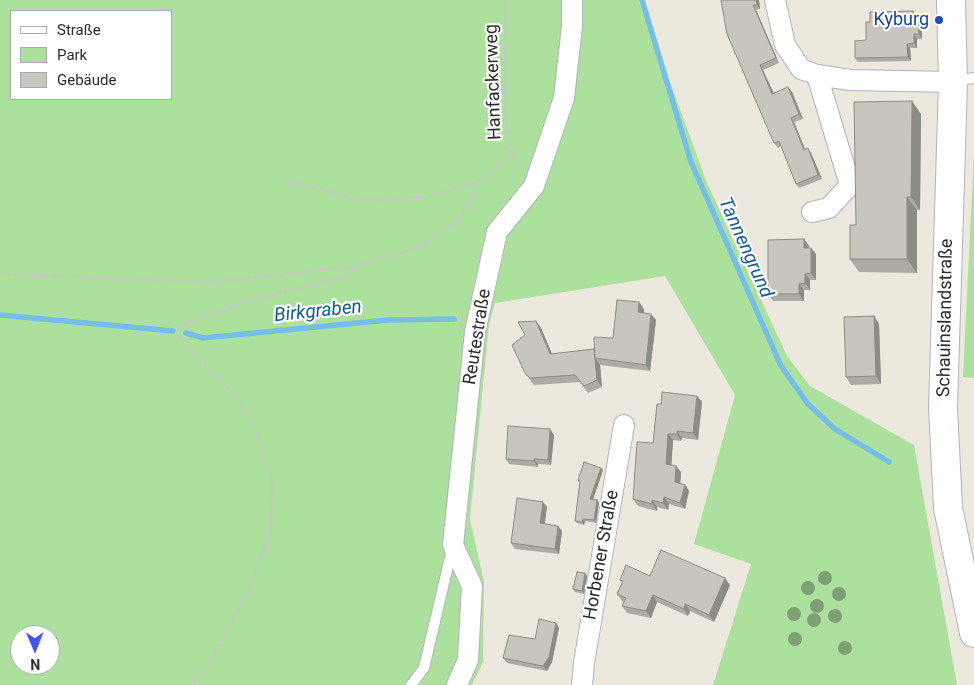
<!DOCTYPE html>
<meta charset="utf-8">
<style>
body{margin:0}
#map{position:relative;width:974px;height:685px;overflow:hidden;background:#ece8de;font-family:Roboto,sans-serif}
canvas{display:block}
.legend{position:absolute;left:10px;top:10px;width:162px;height:90px;box-sizing:border-box;background:#fff;border:1px solid #aaa;margin:0;padding:6px 9px;list-style:none;font-size:15px;color:#2b2b2b}
.legend li{display:flex;align-items:center;gap:10px;height:25px}
.legend b{width:25px;border:1px solid #aaa}
.north{position:absolute;left:10px;top:625px;width:50px;height:50px;box-sizing:border-box;background:#fff;border:1px solid #aaa;border-radius:50%;rotate:179deg;font-size:14px;font-weight:700;line-height:20px;text-align:center;color:#2b2b2b}
.north::after{content:'';display:block;margin:auto;width:18px;height:22px;background:#4552f3;clip-path:polygon(50% 0,100% 100%,50% 72%,0 100%)}
</style>
<div id="map">
<canvas width="974" height="685"></canvas>
<ul class="legend">
<li><b style="height:6px;background:#fff"></b>Straße</li>
<li><b style="height:14px;background:#ace19d"></b>Park</li>
<li><b style="height:14px;background:#c8c6bc"></b>Gebäude</li>
</ul>
<div class="north">N</div>
</div>
<script>
const g = document.querySelector('canvas').getContext('2d');
g.lineJoin = 'round';
function paint(path, color) { g.fillStyle = color; g.fill(path, 'evenodd'); }
const toPath = rows => new Path2D(rows.map(r => 'M' + r).join(''));
function strokePath(path, color, width, dash) { g.strokeStyle = color; g.lineWidth = width; g.lineCap = dash ? 'butt' : 'round'; g.setLineDash(dash || []); g.stroke(path); }
function drawText(font, color, halo, rows, align = 'center') {
  g.font = font + ' Roboto,sans-serif'; g.lineWidth = 4.5; g.setLineDash([]); g.textBaseline = 'middle'; g.strokeStyle = halo; g.fillStyle = color; for (const [text, x, y, turn = 0] of rows) {
    g.save(); g.translate(x, y); g.rotate((+turn || 0) * Math.PI / 180); g.textAlign = isNaN(turn) ? turn : align; if (halo) g.strokeText(text, 0, 0); g.fillText(text, 0, 0); g.restore();
  }
}
paint(toPath([
 [0,0,640,0,707,183,787,356,810,386,914,445,957,685,713,685,751,564,694,544,735,395,665,276,495,303,489,325,470,519,484,582,483,662,472,685,0,685],
 [11,11,171,11,171,99,11,99],
 [20,635,50,635,50,665,20,665],
 [974,152,974,378,963,377]
]), '#ace19d');
strokePath(toPath([
 [642,0,691,162,781,366,808,404,835,429,889,462],
 [0,315,173,331],
 [186,333,203,338,388,320,454,319]
]), '#76beea', 5.5);
const lane = toPath([
 [955,81,974,78],
 [411,685,424,668,452,549]
]);
const street = toPath([
 [775,0,785,45,801,69,817,75,850,80,953,82],
 [812,212,829,208,850,185,817,75],
 [457,685,468,660,472,586,453,545,475,332,497,232,534,186,564,98,572,26,572,0],
 [582,685,584,663,624,425]
]);
const secondary = toPath([
 [951,0,953,82,943,408,948,508,974,633]
]);
strokePath(lane, '#b1b3be', 12);
strokePath(street, '#b1b3be', 22);
strokePath(secondary, '#b1b3be', 30);
strokePath(toPath([
 [506,0,505,112,510,152,521,167],
 [281,179,363,200,428,197,485,180,510,152],
 [0,274,212,282,356,266],
 [193,685,210,662,244,600,269,537,273,484,256,429,238,398,184,345,179,336,178,327,244,302,345,277,356,266,417,248,461,218,476,183]
]), '#c8c8c8', 3, [4, 2.5]);
strokePath(lane, '#fff', 10);
strokePath(street, '#fff', 20);
strokePath(secondary, '#fff', 28);
g.fillStyle = '#7ea074';
for (const [x, y] of [
 [825,578],
 [808,588],
 [839,594],
 [817,606],
 [794,614],
 [835,616],
 [814,620],
 [795,639],
 [845,648]
]) { g.beginPath(); g.arc(x, y, 7, 0, 2 * Math.PI); g.fill(); }
paint(toPath([
 [721,0,759,0,760,9,756,10,779,63,763,70,773,93,792,92,803,119,794,122,805,149,811,153,822,179,799,188,796,184,781,146,778,148,774,143],
 [917,16,917,20,922,24,922,39,917,39,917,48,910,48,911,61,858,62,855,58,866,40],
 [921,114,920,210,917,210,917,273,859,272,850,259,856,225],
 [804,239,809,246,809,248,811,248,816,254,816,280,810,280,810,290,804,290,804,301,773,301,768,294],
 [644,309,644,313,656,320,650,371,600,365,602,387,588,393,580,382,534,385,525,373,525,335,536,321,541,328,552,354,594,349,613,338],
 [874,316,879,324,881,384,851,385,846,377],
 [697,396,702,402,698,440,682,438,681,441,673,440,671,465,676,466,681,472,680,483,685,485,689,491,685,509,669,504,668,510,657,507,657,511,638,506,633,499,653,443,661,404],
 [554,435,551,465,538,464,538,467,509,464,506,459],
 [603,470,593,500,597,500,599,503,596,523,585,521,584,525,577,523,575,521,580,482,578,480],
 [547,507,544,524,562,531,559,554,515,549,511,543],
 [585,573,587,576,584,594,575,592,573,589],
 [650,576,730,585,714,622,690,611,688,616,657,602,651,618,627,613,622,606,624,602,622,601,617,594,622,583,620,580],
 [556,623,559,628,552,662,547,671,507,663,503,658,535,639]
]), '#acaaa2');
paint(toPath([
 [756,0,759,0,760,9,757,5],
 [753,5,756,10,779,63,776,58],
 [913,11,917,16,917,24,914,20],
 [918,20,922,24,922,39,919,34],
 [914,34,917,39,917,48,914,43],
 [907,44,910,48,911,61,908,57],
 [760,65,763,70,776,98,772,94],
 [788,87,792,92,803,119,799,114],
 [912,101,921,114,920,210,911,197],
 [791,118,794,122,807,154,804,150],
 [808,148,811,153,822,179,818,175],
 [907,197,917,210,917,273,907,259],
 [804,239,809,246,809,254,804,248],
 [811,248,816,254,816,280,811,273],
 [805,274,810,280,810,290,805,283],
 [799,284,804,290,804,301,799,294],
 [639,302,644,309,643,319,638,312],
 [651,314,656,320,650,371,646,365],
 [874,316,879,324,881,384,876,376],
 [536,321,541,328,555,361,550,354],
 [594,349,595,358,600,365,602,387,597,380],
 [697,396,702,402,698,440,693,433],
 [550,429,554,435,551,465,548,460],
 [677,431,682,438,681,441,677,434],
 [668,434,673,440,671,471,666,464],
 [534,459,538,464,538,467,534,461],
 [676,466,681,472,680,489,675,482],
 [601,468,603,470,592,502,590,499],
 [685,485,689,491,685,509,680,503],
 [664,497,669,504,668,510,663,503],
 [597,500,599,503,596,523,594,520],
 [652,500,657,507,657,511,652,504],
 [543,502,547,507,544,529,540,523],
 [583,519,585,521,584,525,582,522],
 [558,526,562,531,559,554,555,549],
 [585,573,587,576,584,594,582,591],
 [725,578,730,585,714,622,709,615],
 [653,595,657,602,651,618,646,611],
 [685,604,690,611,688,616,684,609],
 [556,623,559,628,552,662,547,671,543,666]
]), '#8c8b84');
const building = toPath([
 [721,0,756,0,757,5,753,5,776,58,760,65,772,94,788,87,799,114,791,118,804,150,808,148,818,175,796,184,779,141,774,143,727,34,721,0],
 [913,11,914,20,918,20,919,34,914,34,914,43,907,44,908,57,855,58,855,41,866,40,866,22,870,22,870,12,913,11],
 [912,101,911,197,907,197,907,259,850,259,850,225,856,225,854,102,912,101],
 [804,239,804,248,811,248,811,273,805,274,805,283,799,284,799,294,768,294,768,240,804,239],
 [617,300,639,302,638,312,651,314,646,365,595,358,594,337,613,338,617,300],
 [874,316,876,376,846,377,844,317,874,316],
 [536,321,550,354,594,349,597,380,584,386,575,375,530,378,525,373,512,345,525,335,518,322,536,321],
 [662,392,697,396,693,433,677,431,677,434,668,434,666,464,676,466,675,482,685,485,680,503,664,497,663,503,652,500,652,504,633,499,637,442,653,443,657,404,661,404,662,392],
 [508,426,550,429,548,460,534,459,534,461,506,459,508,426],
 [584,462,601,468,590,499,597,500,594,520,583,519,582,522,575,521,580,481,578,480,584,462],
 [517,498,543,502,540,523,558,526,555,549,511,543,517,498],
 [661,550,725,578,709,615,685,604,684,609,653,595,646,611,622,606,626,598,617,594,623,581,620,580,626,565,650,576,661,550],
 [577,572,585,573,582,591,573,589,577,572],
 [539,619,556,623,549,657,543,666,503,658,509,635,535,639,539,619]
]);
paint(building, '#c8c6bc');
strokePath(building, '#8c8b84', 1);
for (const [x, y, r, color] of [
 [939,20,5,"#1a4fb4"]
]) { const dot = new Path2D(); dot.arc(x, y, r, 0, 2 * Math.PI); g.fillStyle = color; g.fill(dot); strokePath(dot, '#fff', 2); }
drawText('18px', '#164399', '#fff', [
 ["Kyburg",929,20]
], 'right');
drawText('18px', '#2b2b2b', '#fff', [
 ["Hanfackerweg",494,82,-92],
 ["Schauinslandstraße",946,318,-89],
 ["Reutestraße",478,337,-81],
 ["Horbener Straße",602,555,-80]
]);
drawText('italic 19px', '#135b98', '#fff', [
 ["Tannengrund",745,248,66],
 ["Birkgraben",318,312,-6]
]);
</script>
